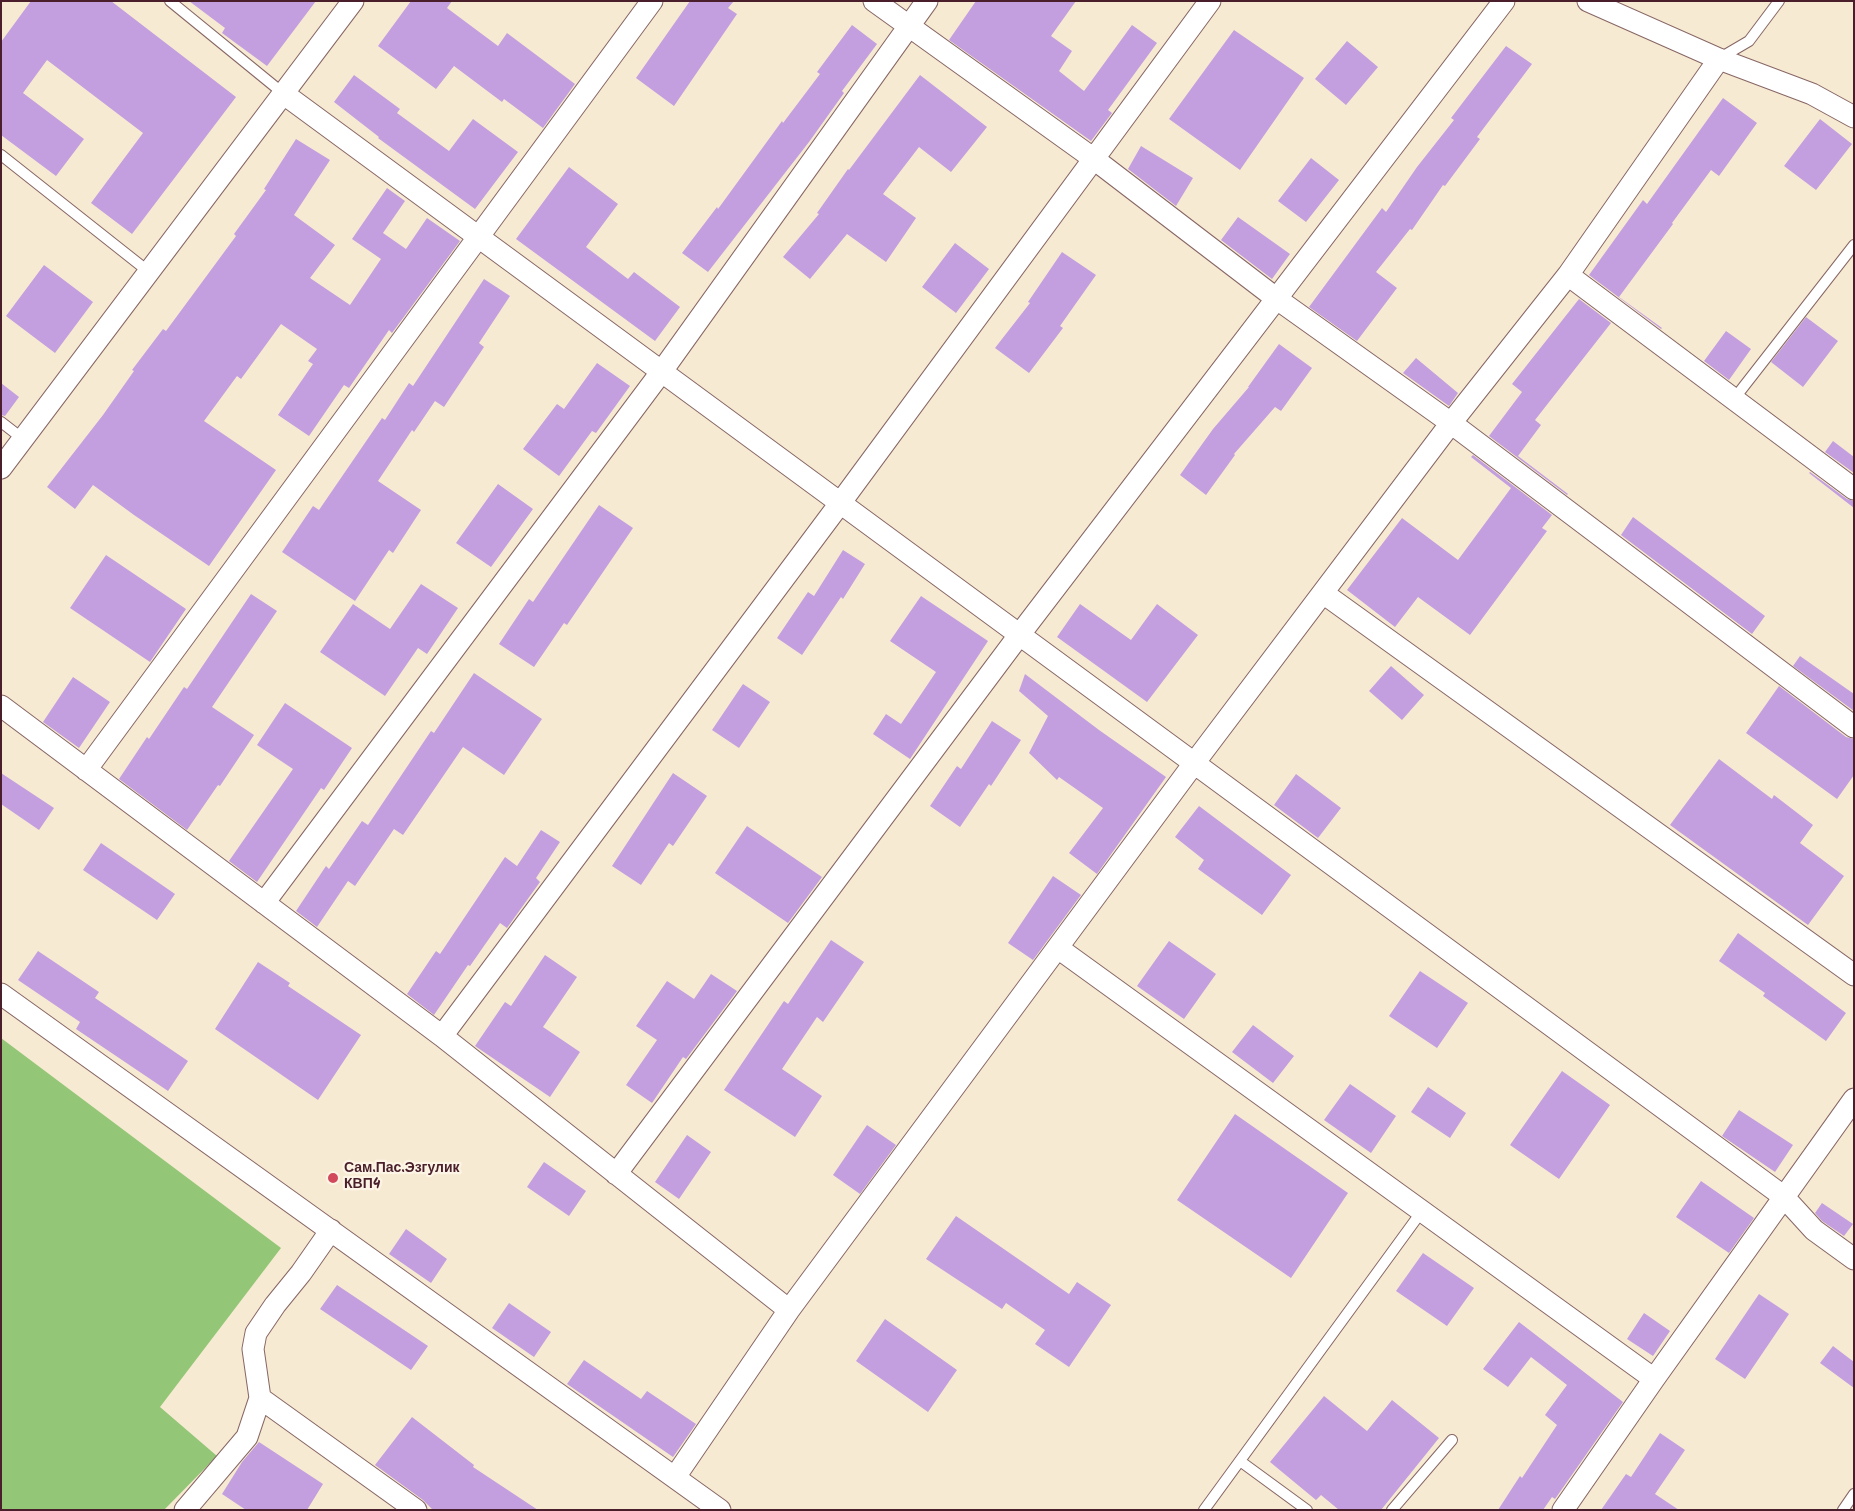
<!DOCTYPE html>
<meta charset="utf-8">
<style>
body{margin:0}
#map{position:relative;width:1855px;height:1511px;overflow:hidden;background:#f7ead2;font-family:Kalam,sans-serif}
canvas{display:block}
.frame{position:absolute;inset:0;border:2px solid #4a1f2b;pointer-events:none}
</style>
<div id="map">
<canvas width="1855" height="1511"></canvas>
<div class="frame"></div>
</div>
<script>
const g = document.querySelector('canvas').getContext('2d');
g.lineJoin = 'round';
function paint(path, color) { g.fillStyle = color; g.fill(path, 'evenodd'); }
const toPath = rows => new Path2D(rows.map(r => 'M' + r).join(''));
function strokePath(path, color, width, dash) { g.strokeStyle = color; g.lineWidth = width; g.lineCap = dash ? 'butt' : 'round'; g.setLineDash(dash || []); g.stroke(path); }
function drawText(font, color, halo, rows, align = 'center') {
  g.font = font + ' Kalam,sans-serif'; g.lineWidth = 4.5; g.setLineDash([]); g.textBaseline = 'middle'; g.strokeStyle = halo; g.fillStyle = color; for (const [text, x, y, turn = 0] of rows) {
    g.save(); g.translate(x, y); g.rotate((+turn || 0) * Math.PI / 180); g.textAlign = isNaN(turn) ? turn : align; if (halo) g.strokeText(text, 0, 0); g.fillText(text, 0, 0); g.restore();
  }
}
paint(toPath([
 [1,1038,281,1248,160,1407,217,1456,164,1510,1,1510]
]), '#93c677');
paint(toPath([
 [31,1,111,1,236,97,132,234,91,203,143,133,47,60,23,93,84,139,56,176,1,135,1,42],
 [189,1,316,1,267,66,222,33,225,28],
 [411,1,452,1,447,8,498,46,507,33,575,84,543,128,504,99,502,102,454,66,436,89,378,46],
 [690,1,734,1,728,8,737,14,674,106,636,78],
 [976,1,1076,1,1051,36,1072,51,1059,71,1084,91,1132,25,1157,43,1108,110,1112,113,1091,141,949,40],
 [852,25,877,44,842,91,844,93,809,142,708,272,682,253,717,207,718,209,782,121,783,123,820,74,817,72],
 [1234,30,1304,78,1240,170,1169,119],
 [1347,41,1378,67,1346,105,1315,79],
 [1506,46,1532,64,1477,137,1480,139,1445,186,1443,185,1412,230,1410,229,1376,272,1397,288,1357,341,1309,307,1382,208,1386,212,1417,167,1454,120,1451,118],
 [354,75,400,109,397,113,449,151,473,119,518,152,475,209,378,138,379,137,334,102],
 [920,75,987,127,951,172,919,147,883,194,916,218,886,262,847,234,810,279,783,257,819,214,817,213,848,169,849,170],
 [1723,98,1757,123,1719,176,1711,170,1672,223,1673,224,1619,297,1662,328,1661,329,1589,275,1643,200,1647,204],
 [1820,119,1852,144,1816,190,1784,166],
 [296,139,330,160,294,215,335,245,310,278,350,305,381,259,352,239,387,188,405,201,383,233,406,249,427,218,460,241,392,333,389,330,349,388,344,385,309,436,278,415,313,364,308,361,317,349,281,324,241,379,237,376,204,421,276,470,209,566,134,515,93,485,75,509,47,487,103,415,134,371,132,370,163,329,166,331,236,236,234,234,266,190,264,189],
 [1141,146,1193,178,1176,206,1128,169],
 [1311,158,1339,180,1306,222,1278,201],
 [569,167,618,204,586,247,628,279,634,272,680,307,655,341,516,239],
 [1238,217,1290,254,1272,279,1221,240],
 [955,243,989,269,956,313,922,287],
 [1062,252,1096,275,1060,326,1063,328,1029,373,995,348,1030,303,1028,302],
 [44,265,93,302,55,353,6,316],
 [484,279,510,296,479,343,484,347,444,407,435,401,414,432,412,430,378,481,421,510,393,553,389,550,355,601,282,552,313,506,319,510,382,418,385,420,409,383,413,386],
 [1579,299,1611,323,1535,420,1541,425,1518,456,1568,494,1567,495,1489,436,1522,392,1512,384],
 [1806,317,1838,341,1803,387,1771,362],
 [1726,331,1751,349,1729,380,1704,361],
 [1279,344,1312,368,1281,411,1275,407,1234,454,1235,455,1206,495,1180,475,1213,429,1249,387,1248,387],
 [1416,358,1458,393,1449,406,1403,373],
 [597,363,630,386,596,433,592,431,559,476,523,449,557,404,564,409],
 [1,383,19,397,5,416,1,415],
 [1833,441,1854,457,1854,473,1825,452],
 [1473,455,1552,515,1542,528,1547,531,1470,635,1418,597,1395,627,1347,590,1402,518,1458,560,1511,488,1471,457],
 [1810,472,1847,499,1854,501,1854,508,1809,473],
 [498,484,533,509,491,567,456,543],
 [599,505,633,528,567,625,564,623,534,667,499,644,529,599,533,602],
 [1633,517,1765,616,1752,634,1621,535],
 [843,550,865,564,843,599,841,597,802,655,777,638,808,592,814,596],
 [106,555,186,609,150,662,70,608],
 [421,584,458,608,427,654,418,648,385,696,320,652,353,604,390,629],
 [251,594,277,611,212,707,254,735,220,786,218,785,187,830,119,779,147,737,149,739,184,687,187,689],
 [921,596,988,641,910,759,873,734,886,714,901,724,936,672,890,641],
 [1080,604,1131,640,1157,604,1198,635,1147,702,1057,637],
 [1800,656,1854,694,1854,711,1793,666],
 [1391,666,1424,695,1402,720,1369,691],
 [474,673,542,719,504,775,463,747,403,835,394,829,355,886,348,881,317,927,296,911,326,866,329,869,362,821,368,825,431,731,434,733],
 [1025,674,1099,730,1166,777,1097,874,1069,853,1103,808,1059,777,1057,780,1029,753,1048,716,1019,691],
 [73,677,110,702,79,748,43,722],
 [743,684,770,702,739,748,712,730],
 [1779,686,1846,737,1854,739,1854,775,1837,799,1746,733],
 [285,703,352,748,324,790,321,788,257,882,229,861,293,769,257,745],
 [992,721,1021,740,991,786,989,784,960,827,930,806,957,766,961,769],
 [1719,759,1772,799,1774,795,1813,825,1800,843,1844,876,1808,925,1670,825],
 [1,773,54,808,39,830,1,804],
 [673,773,707,796,673,846,669,843,641,885,612,866],
 [1296,774,1341,808,1318,838,1274,805],
 [1199,806,1291,875,1262,915,1198,869,1204,860,1175,837],
 [747,826,822,877,788,923,715,873],
 [541,830,560,842,536,878,540,882,507,928,500,923,470,966,468,965,434,1015,407,994,436,951,440,954,505,857,517,866],
 [101,843,175,894,157,920,83,870],
 [1053,876,1081,895,1033,960,1008,943],
 [1738,933,1846,1013,1826,1041,1763,996,1765,993,1719,961],
 [831,940,864,962,823,1022,817,1017,782,1069,822,1096,795,1137,724,1090,784,1001,788,1004],
 [1169,941,1216,974,1184,1019,1137,986],
 [38,951,99,992,95,998,188,1061,168,1091,76,1029,80,1022,18,980],
 [545,955,577,977,543,1027,580,1052,550,1097,475,1046,505,1002,511,1006],
 [258,962,290,983,288,986,361,1035,318,1100,215,1029],
 [1420,971,1468,1003,1437,1048,1389,1016],
 [711,974,737,991,686,1059,683,1057,652,1103,626,1085,657,1040,636,1026,667,981,694,999],
 [1253,1025,1294,1056,1273,1083,1232,1052],
 [1562,1071,1610,1105,1559,1179,1510,1145],
 [1350,1084,1396,1116,1371,1153,1324,1120],
 [1428,1087,1466,1113,1450,1138,1411,1112],
 [1739,1110,1793,1145,1775,1172,1722,1136],
 [1235,1114,1348,1193,1291,1278,1177,1200],
 [867,1125,896,1145,860,1194,833,1175],
 [687,1135,711,1152,679,1199,655,1182],
 [544,1162,586,1191,569,1216,527,1187],
 [1701,1181,1754,1218,1729,1253,1676,1217],
 [1822,1203,1853,1224,1844,1236,1822,1221,1815,1213],
 [956,1216,1069,1294,1077,1282,1111,1305,1069,1367,1035,1344,1045,1330,1006,1303,1002,1309,926,1259],
 [406,1229,447,1259,431,1283,389,1254],
 [1423,1253,1474,1288,1447,1326,1396,1291],
 [337,1285,428,1346,411,1370,320,1309],
 [1759,1294,1789,1314,1745,1379,1715,1359],
 [509,1303,551,1332,534,1357,492,1328],
 [1644,1313,1670,1331,1653,1356,1627,1339],
 [885,1319,957,1370,928,1412,856,1361],
 [1519,1322,1623,1402,1555,1499,1552,1497,1543,1510,1498,1510,1520,1476,1522,1478,1557,1425,1545,1415,1567,1385,1531,1357,1508,1387,1483,1369],
 [1833,1346,1854,1362,1854,1388,1820,1363],
 [584,1360,641,1399,647,1391,696,1424,673,1457,567,1384],
 [1324,1396,1367,1431,1392,1400,1439,1438,1381,1510,1339,1510,1321,1495,1316,1500,1270,1462],
 [412,1417,474,1465,473,1467,538,1510,433,1510,423,1500,375,1465],
 [1660,1433,1685,1450,1655,1494,1679,1510,1601,1510,1626,1474,1631,1477],
 [259,1442,323,1484,307,1510,246,1510,222,1494,242,1462]
]), '#c39fdf');
const service = toPath([
 [170,1,284,94],
 [1720,58,1749,41,1779,1],
 [1,155,149,272],
 [1734,399,1854,245],
 [1,422,23,439],
 [1240,1461,1307,1510],
 [1204,1510,1422,1211],
 [1392,1510,1452,1440],
 [1843,1510,1854,1494]
]);
const minor = toPath([
 [874,1,1094,159,1277,299,1451,423,1854,727],
 [1588,1,1719,59,1812,94,1854,117],
 [284,94,1783,1196,1814,1230,1854,1259],
 [1568,275,1854,489],
 [1,468,353,1],
 [1323,593,1854,975],
 [1,706,442,1036,789,1310],
 [86,770,652,1],
 [264,903,662,371,927,1],
 [1058,948,1654,1379],
 [1,994,720,1510],
 [442,1036,841,502,1210,1],
 [616,1174,1020,634,1504,1],
 [260,1398,416,1510],
 [675,1477,789,1310,1195,762,1451,423,1568,275,1719,59],
 [185,1510,247,1437,260,1398,253,1349,256,1333,275,1305,301,1273,331,1230],
 [1563,1510,1654,1379,1854,1099]
]);
strokePath(service, '#876665', 12);
strokePath(minor, '#876665', 23);
strokePath(service, '#fff', 10);
strokePath(minor, '#fff', 21);
for (const [x, y, r, color] of [
 [333,1178,6,"#d1495b"]
]) { const dot = new Path2D(); dot.arc(x, y, r, 0, 2 * Math.PI); g.fillStyle = color; g.fill(dot); strokePath(dot, '#fcf5e5', 2); }
drawText('bold 14px', '#4a1f2b', '#fcf5e5', [
 ["Сам.Пас.Эзгулик",344,1170],
 ["КВП4",344,1186]
], 'left');
</script>
